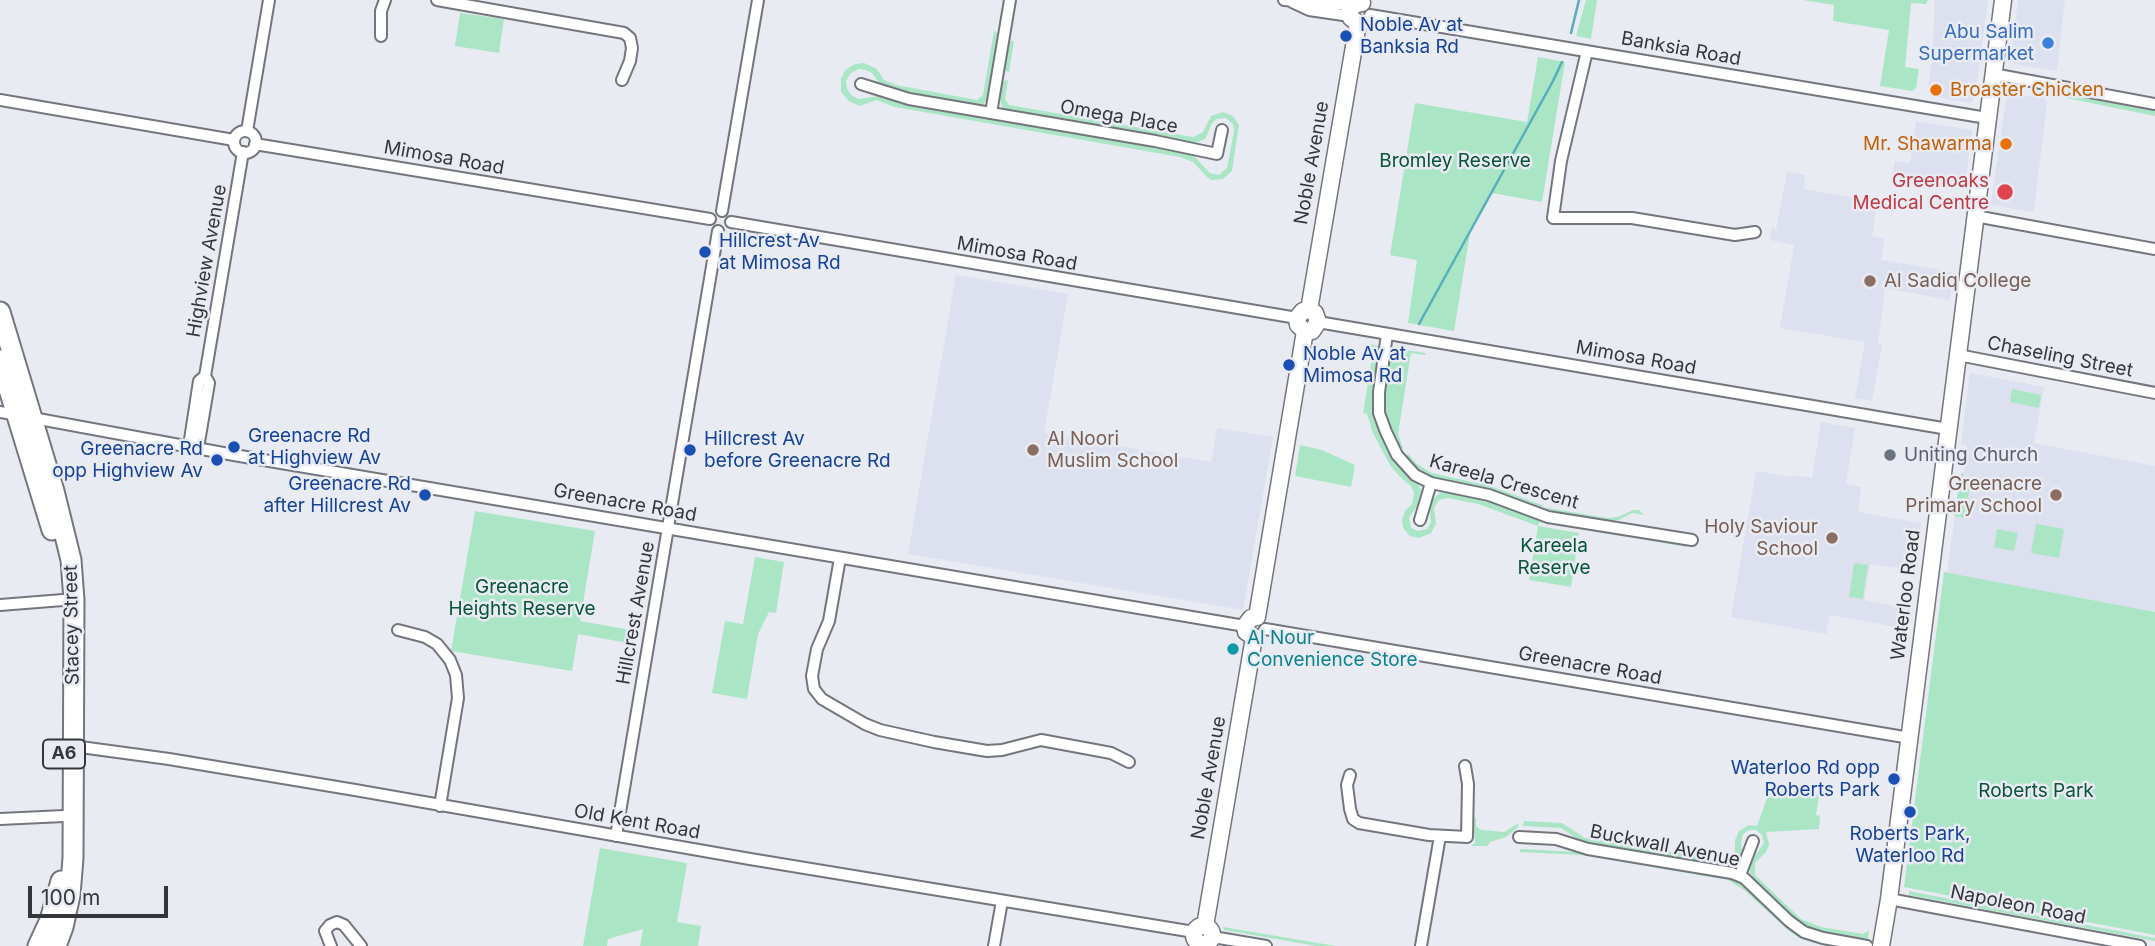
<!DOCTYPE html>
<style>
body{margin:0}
#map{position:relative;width:2155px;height:946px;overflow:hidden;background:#e9ebf3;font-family:Inter,sans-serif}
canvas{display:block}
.scale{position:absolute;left:28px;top:886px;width:140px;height:32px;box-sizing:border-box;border:4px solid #353639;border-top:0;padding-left:9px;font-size:21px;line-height:24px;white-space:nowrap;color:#353639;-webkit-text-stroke:5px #e9ebf3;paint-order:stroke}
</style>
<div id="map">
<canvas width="2155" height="946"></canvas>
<div class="scale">100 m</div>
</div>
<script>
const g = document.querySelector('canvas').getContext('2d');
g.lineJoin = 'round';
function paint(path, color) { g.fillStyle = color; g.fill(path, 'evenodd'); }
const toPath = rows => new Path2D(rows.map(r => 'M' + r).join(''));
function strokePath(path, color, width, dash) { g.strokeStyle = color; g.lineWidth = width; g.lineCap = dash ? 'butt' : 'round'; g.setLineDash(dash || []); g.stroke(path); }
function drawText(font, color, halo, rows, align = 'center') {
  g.font = font + ' Inter,sans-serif'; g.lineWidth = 5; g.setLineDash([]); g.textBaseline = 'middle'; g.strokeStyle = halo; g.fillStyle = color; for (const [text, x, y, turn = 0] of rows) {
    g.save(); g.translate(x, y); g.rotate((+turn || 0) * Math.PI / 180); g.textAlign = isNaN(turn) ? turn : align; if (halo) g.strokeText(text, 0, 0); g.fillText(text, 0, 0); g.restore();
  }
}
paint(toPath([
 [1935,0,1988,0,1975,98,1970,103,1931,96,1927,90,1932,61],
 [2018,0,2065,0,2057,70,2055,71,2015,64,2011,59],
 [2010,92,2045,99,2047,102,2034,210,2031,212,1993,205,1991,203,2007,93],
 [1916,121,1972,130,1965,187,1892,175,1895,161,1910,163],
 [1787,172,1805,175,1804,189,1877,202,1872,236,1884,239,1881,260,1953,272,1950,300,1885,288,1878,344,1882,345,1872,401,1855,398,1865,342,1780,328,1794,245,1770,240,1772,227,1776,230],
 [956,275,1068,294,1044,433,1211,462,1217,428,1273,437,1243,610,908,554],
 [1970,373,2044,387,2034,443,2155,466,2155,612,1947,573,1961,473,1964,472,1965,460,1959,459,1960,452,1966,453,1967,446,1961,444],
 [1821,422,1855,428,1846,484,1861,487,1858,512,1921,523,1916,571,1870,564,1864,600,1911,609,1908,629,1830,615,1826,634,1731,617,1756,471,1792,477,1793,475,1812,478]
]), '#dce0ef');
paint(toPath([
 [1586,0,1597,0,1591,39,1576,36],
 [1803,0,1928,0,1926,4,1911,3,1905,67,1919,69,1916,88,1912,91,1880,86,1889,30,1833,21,1834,5],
 [460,13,504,19,499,53,455,46],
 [994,31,999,34,989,98,982,105,903,93,881,85,872,73,866,70,859,69,851,73,846,81,847,89,852,96,859,99,878,96,913,105,1181,151,1195,157,1210,173,1219,175,1227,168,1234,131,1233,124,1226,118,1216,119,1211,125,1206,138,1198,142,1190,143,1163,136,1009,111,1002,107,999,95,1002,81,1008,80,1005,99,1009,105,1193,137,1203,132,1211,116,1223,112,1233,116,1239,125,1232,171,1223,179,1211,180,1207,177,1193,162,1180,157,895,107,876,100,860,106,850,102,841,92,841,79,845,70,855,64,864,63,877,69,884,80,896,85,977,100,983,95],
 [1008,41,1014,41,1009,72,1003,70],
 [1538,57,1565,62,1542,202,1492,193,1470,233,1454,331,1408,323,1417,260,1390,255,1415,103,1527,122],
 [2060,92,2155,110,2155,116,2056,96,2057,93],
 [1369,344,1379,346,1380,349,1373,395,1374,420,1392,456,1406,474,1417,482,1421,490,1417,506,1409,518,1411,528,1418,531,1427,529,1431,522,1429,508,1431,501,1441,492,1450,491,1480,497,1540,520,1681,543,1687,547,1539,522,1538,526,1579,533,1571,587,1529,580,1538,526,1478,504,1448,498,1439,500,1434,508,1436,524,1431,533,1419,538,1410,536,1403,528,1402,520,1405,511,1412,504,1414,493,1411,486,1399,476,1390,465,1373,433,1367,414,1363,413,1373,352],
 [1392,348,1426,353,1425,355,1411,353,1398,434,1403,448,1400,448,1385,419,1383,408,1384,388],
 [2012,389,2041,395,2039,408,2010,402],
 [1300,445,1322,450,1355,465,1351,487,1295,476],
 [1408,454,1417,464,1432,473,1490,486,1542,505,1542,507,1607,518,1618,517,1633,510,1639,510,1644,515,1632,513,1619,520,1610,521,1541,509,1488,490,1432,478,1416,469,1405,457],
 [1961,473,1963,474,1965,481,1970,483,1965,518,1954,516],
 [475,511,595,531,580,621,636,631,634,644,578,634,572,671,451,651],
 [2036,524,2064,529,2059,558,2031,553],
 [1997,529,2018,533,2014,551,1994,547],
 [755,557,784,562,776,613,769,612,758,634,747,699,712,693,725,621,743,624],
 [1854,563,1868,565,1863,599,1849,597],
 [1944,572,2155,612,2155,935,1904,887],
 [1771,787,1819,795,1816,815,1820,816,1819,829,1766,832,1769,845,1766,852,1755,863,1755,875,1801,919,1821,927,1863,934,1869,930,1868,939,1825,933,1806,927,1795,920,1754,880,1750,873,1749,864,1764,843,1762,835,1756,830,1749,830,1743,834,1741,842,1742,854,1740,860,1731,865,1723,866,1582,842,1561,828,1523,826,1524,821,1562,823,1585,838,1727,861,1732,859,1735,853,1735,840,1739,831,1749,825,1757,826],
 [1473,818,1476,818,1476,826,1481,830,1504,832,1519,823,1518,827,1506,837,1490,842,1487,846,1471,846,1475,843],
 [600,848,687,863,677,922,701,926,698,946,640,946,643,929,608,939,607,946,583,946],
 [1521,849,1578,852,1728,877,1745,886,1799,935,1815,941,1843,946,1826,946,1801,939,1789,931,1744,890,1728,880,1581,855,1519,852],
 [1909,891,2155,938,2155,941,1909,895],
 [1223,927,1336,946,1317,946,1224,930]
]), '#aae6c6');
strokePath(toPath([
 [1571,33,1579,0],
 [1419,324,1553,81,1562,62]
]), '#58adba', 2.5);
const street = toPath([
 [437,0,624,33,630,38,632,48,630,61,622,80],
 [1284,0,1353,5],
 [1292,2,1309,10,1350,16],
 [1370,15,1987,118],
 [381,36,381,11,385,0],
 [1587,51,1561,161,1553,218,1632,218,1735,235,1755,232],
 [1993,74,2155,104],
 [861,84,909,99,1155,141,1217,154,1222,130],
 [0,100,234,140],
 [991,113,1010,0],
 [247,131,269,0],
 '234 142a11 11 0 1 1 22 0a11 11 0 1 1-22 0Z',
 [255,144,710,219],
 [722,211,758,0],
 [1975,216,2155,249],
 [731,222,1297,318],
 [1318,322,1948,429],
 [1387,334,1379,392,1379,413,1386,432,1397,455,1415,475,1431,483,1489,495,1548,517,1692,540],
 [1958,355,2155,393],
 [0,412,234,455,1245,626],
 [189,446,199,381,205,376,243,152],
 [198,448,209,383,205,376],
 [1420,520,1431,483],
 [840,558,829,621,817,649,812,676,814,689,822,699,865,724,880,730,934,742,987,751,1002,750,1041,740,1111,753,1129,762],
 [0,605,63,600],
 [1265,629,1910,738],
 [398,630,425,637,437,644,450,660,456,675,458,698,440,806],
 [73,746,169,759,355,790,750,859,1194,932],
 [1350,775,1347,785,1350,809,1353,819,1359,823,1429,835,1467,837,1468,784,1465,766],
 [0,819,64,816],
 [616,836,718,231],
 [1519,837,1556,839,1588,849,1732,873,1744,878,1789,921,1804,932,1823,938,1867,946],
 [1740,875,1753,841],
 [1889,899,2140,946],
 [1213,937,1266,946],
 [331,946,325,931,330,925,337,922,344,925,361,946],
 [994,946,1002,901],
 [1421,946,1440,836]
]);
const secondary = toPath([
 [1358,23,1351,18,1350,10,1353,5,1362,3],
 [1309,310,1358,23],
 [1305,331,1312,331,1318,322,1315,313,1309,310],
 [1305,331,1298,325,1297,318,1303,311,1309,310],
 [1257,617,1305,331],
 [1254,637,1246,632,1245,626,1251,618,1257,617],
 '1194 935a9 9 0 1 1 18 0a9 9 0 1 1-18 0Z',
 [1205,926,1254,637],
 [1881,946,1889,899,2003,0]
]);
const highway = toPath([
 [0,312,54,491,71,560,74,600,73,858,70,895,63,927,56,946],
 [0,360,52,530],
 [38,946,50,920,61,881]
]);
strokePath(street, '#74767d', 14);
strokePath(secondary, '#74767d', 19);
strokePath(highway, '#74767d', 23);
strokePath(street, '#fff', 10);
strokePath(secondary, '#fff', 16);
strokePath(highway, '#fff', 19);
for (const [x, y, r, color] of [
 [1346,36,7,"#1a4fb4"],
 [2048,43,7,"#3f7fe0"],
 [1936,90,7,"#e8710a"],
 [2006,144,7,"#e8710a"],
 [2005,192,9,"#e0444e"],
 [705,252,7,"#1a4fb4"],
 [1870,281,7,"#8d6e63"],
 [1289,365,7,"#1a4fb4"],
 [234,447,7,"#1a4fb4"],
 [690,450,7,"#1a4fb4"],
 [1033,450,7,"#8d6e63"],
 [1890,455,7,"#6b7280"],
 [217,460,7,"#1a4fb4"],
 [425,495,7,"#1a4fb4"],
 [2056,495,7,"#8d6e63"],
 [1832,538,7,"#8d6e63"],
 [1233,649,7,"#0f9aa8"],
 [1894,779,7,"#1a4fb4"],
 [1910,812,7,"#1a4fb4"]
]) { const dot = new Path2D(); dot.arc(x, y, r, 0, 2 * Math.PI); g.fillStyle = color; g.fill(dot); strokePath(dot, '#e9ebf3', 2.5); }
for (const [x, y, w] of [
 [64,754,42]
]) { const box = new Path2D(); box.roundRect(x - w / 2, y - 14.5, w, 29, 5); g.fillStyle = '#e9ebf3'; g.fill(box); strokePath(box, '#353639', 2); }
drawText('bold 18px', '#353639', null, [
 ["A6",64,754]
]);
drawText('19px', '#164399', '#e9ebf3', [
 ["Noble Av at",1360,25],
 ["Banksia Rd",1360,47],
 ["Hillcrest Av",719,241],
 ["at Mimosa Rd",719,263],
 ["Noble Av at",1303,354],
 ["Mimosa Rd",1303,376],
 ["Greenacre Rd",248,436],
 ["at Highview Av",248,458],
 ["Hillcrest Av",704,439],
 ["before Greenacre Rd",704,461],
 ["Greenacre Rd",203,449,"right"],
 ["opp Highview Av",203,471,"right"],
 ["Greenacre Rd",411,484,"right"],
 ["after Hillcrest Av",411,506,"right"],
 ["Waterloo Rd opp",1880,768,"right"],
 ["Roberts Park",1880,790,"right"],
 ["Roberts Park,",1910,834,"center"],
 ["Waterloo Rd",1910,856,"center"]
], 'left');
drawText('19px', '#366cbe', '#e9ebf3', [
 ["Abu Salim",2034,32],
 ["Supermarket",2034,54]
], 'right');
drawText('19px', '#353639', '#e9ebf3', [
 ["Banksia Road",1681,49,10],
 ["Omega Place",1119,117,10],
 ["Mimosa Road",444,158,10],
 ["Noble Avenue",1312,163,-80],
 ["Mimosa Road",1017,254,10],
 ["Highview Avenue",207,261,-80],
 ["Chaseling Street",2060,357,11],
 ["Mimosa Road",1636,358,10],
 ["Kareela Crescent",1504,482,16],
 ["Greenacre Road",625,503,10],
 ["Waterloo Road",1906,595,-83],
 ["Hillcrest Avenue",636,613,-80],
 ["Stacey Street",72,625,-91],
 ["Greenacre Road",1590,666,10],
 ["Noble Avenue",1209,778,-80],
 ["Old Kent Road",637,822,10],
 ["Buckwall Avenue",1665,846,11],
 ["Napoleon Road",2018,905,11]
]);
drawText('19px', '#c56008', '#e9ebf3', [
 ["Broaster Chicken",1950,90],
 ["Mr. Shawarma",1992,144,"right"]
], 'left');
drawText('19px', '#075437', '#e9ebf3', [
 ["Bromley Reserve",1455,161],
 ["Kareela",1554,546],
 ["Reserve",1554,568],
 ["Greenacre",522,587],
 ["Heights Reserve",522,609],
 ["Roberts Park",2036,791]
]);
drawText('19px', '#be3a42', '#e9ebf3', [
 ["Greenoaks",1989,181],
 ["Medical Centre",1989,203]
], 'right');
drawText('19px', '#785e54', '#e9ebf3', [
 ["Al Sadiq College",1884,281],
 ["Al Noori",1047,439],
 ["Muslim School",1047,461],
 ["Greenacre",2042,484,"right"],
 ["Primary School",2042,506,"right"],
 ["Holy Saviour",1818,527,"right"],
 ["School",1818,549,"right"]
], 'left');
drawText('19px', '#5b616d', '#e9ebf3', [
 ["Uniting Church",1904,455]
], 'left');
drawText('19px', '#0d838f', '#e9ebf3', [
 ["Al Nour",1247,638],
 ["Convenience Store",1247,660]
], 'left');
</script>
